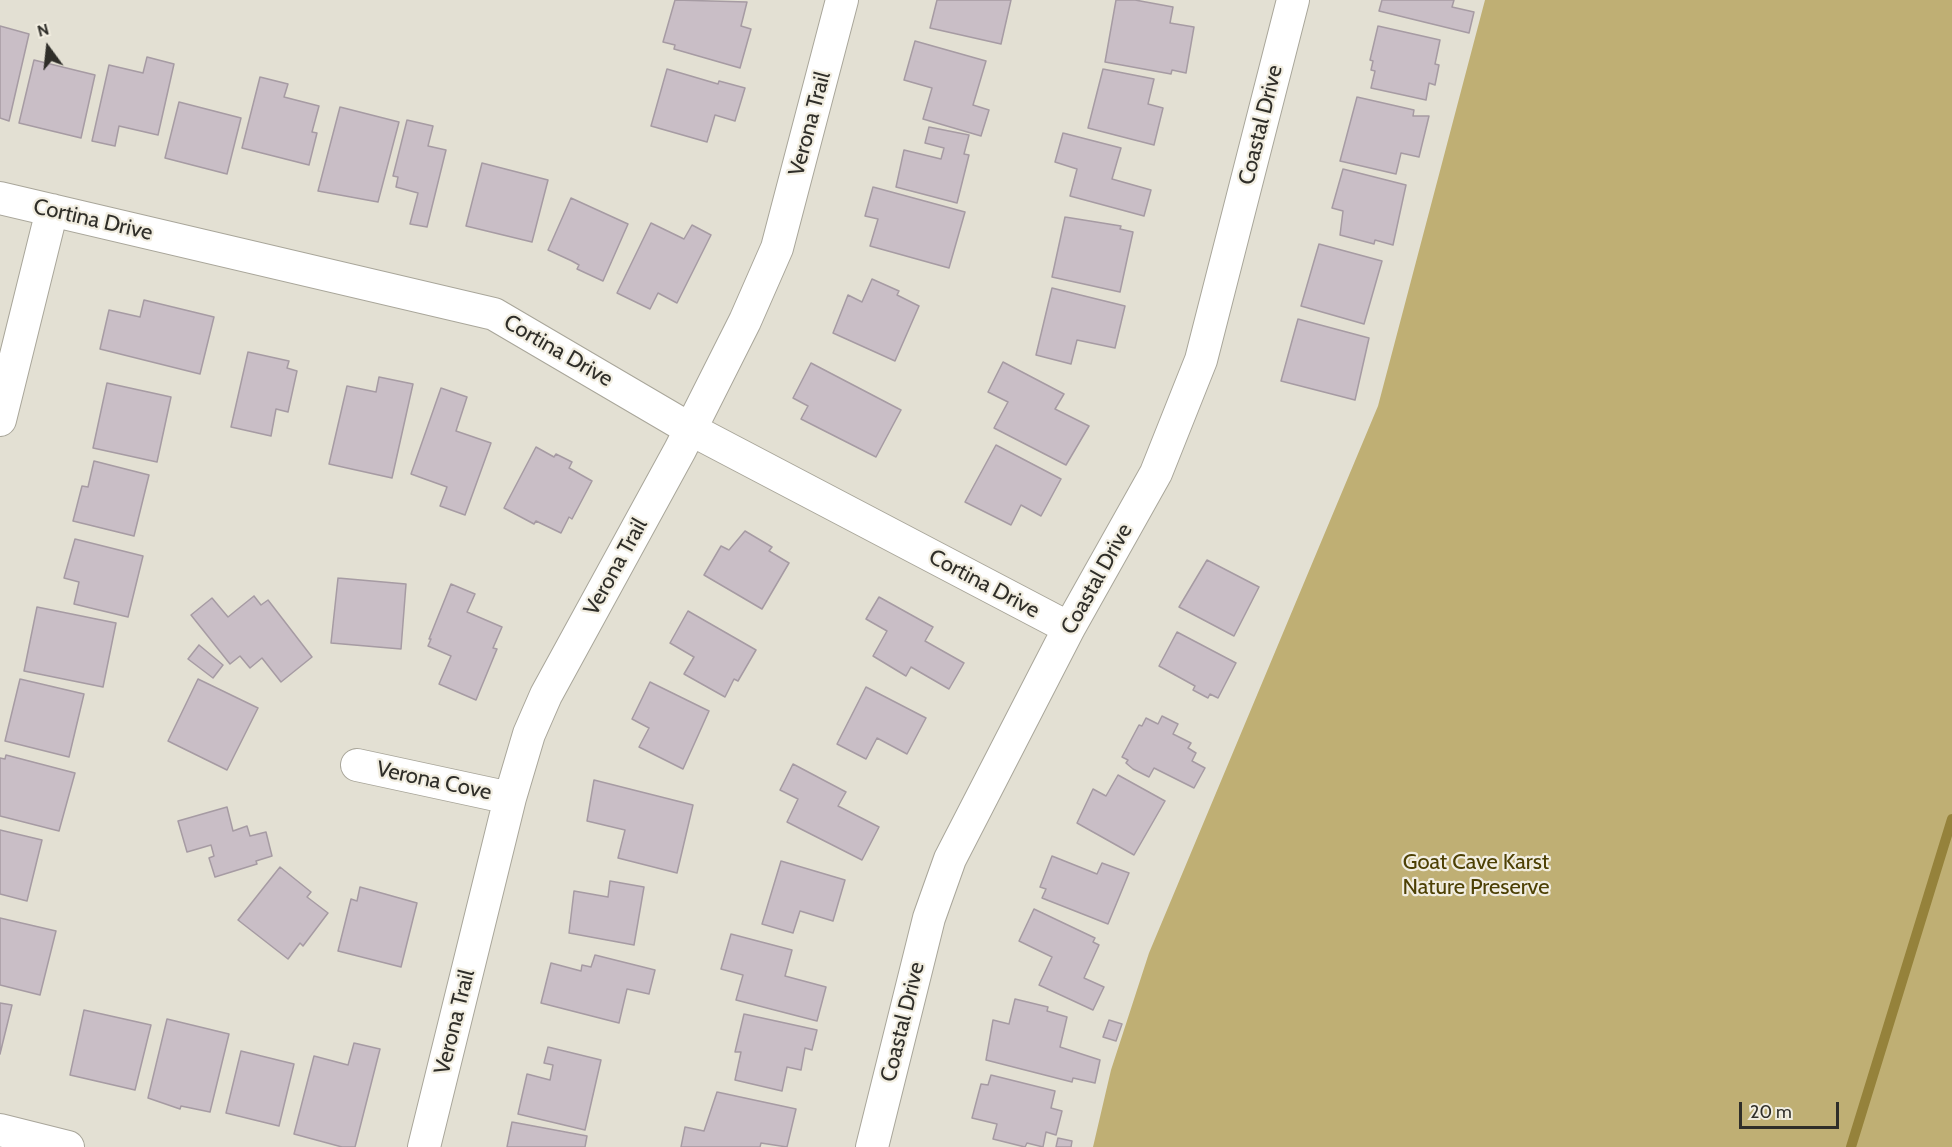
<!DOCTYPE html>
<style>
body{margin:0}
#map{position:relative;width:1952px;height:1147px;overflow:hidden;background:#e3e0d3;font-family:Cabin,sans-serif}
canvas{display:block}
.north{position:absolute;left:18px;top:18px;width:60px;height:60px;-webkit-text-stroke:4px #f1ede0;paint-order:stroke;rotate:345deg;font-size:16px;font-weight:700;line-height:24px;text-align:center;color:#2f2e29}
.north::after{content:'';display:block;margin:auto;width:21px;height:27px;background:#2f2e29;clip-path:polygon(50% 0,100% 100%,50% 72%,0 100%)}
.scale{position:absolute;left:1739px;top:1102px;width:100px;height:27px;box-sizing:border-box;border:3px solid #2f2e29;border-top:0;padding-left:8px;font-size:18px;line-height:21px;white-space:nowrap;color:#2f2e29;-webkit-text-stroke:4px #f1ede0;paint-order:stroke}
</style>
<div id="map">
<canvas width="1952" height="1147"></canvas>
<div class="north">N</div>
<div class="scale">20 m</div>
</div>
<script>
const g = document.querySelector('canvas').getContext('2d');
g.lineJoin = 'round';
function paint(path, color) { g.fillStyle = color; g.fill(path, 'evenodd'); }
const toPath = rows => new Path2D(rows.map(r => 'M' + r).join(''));
function strokePath(path, color, width, dash) { g.strokeStyle = color; g.lineWidth = width; g.lineCap = dash ? 'butt' : 'round'; g.setLineDash(dash || []); g.stroke(path); }
function drawText(font, color, halo, rows, align = 'center') {
  g.font = font + ' Cabin,sans-serif'; g.lineWidth = 4.5; g.setLineDash([]); g.textBaseline = 'middle'; g.strokeStyle = halo; g.fillStyle = color; for (const [text, x, y, turn = 0] of rows) {
    g.save(); g.translate(x, y); g.rotate((+turn || 0) * Math.PI / 180); g.textAlign = isNaN(turn) ? turn : align; if (halo) g.strokeText(text, 0, 0); g.fillText(text, 0, 0); g.restore();
  }
}
paint(toPath([
 [1485,0,1952,0,1952,1147,1093,1147,1111,1070,1149,953,1378,406]
]), '#bfaf74');
strokePath(toPath([
 [1851,1147,1952,819]
]), '#95823b', 10);
const building = toPath([
 [675,0,747,2,741,26,751,29,740,68,674,49,675,45,663,42,675,0],
 [937,0,1011,0,1001,44,930,28,937,0],
 [1116,0,1135,0,1173,7,1170,23,1194,27,1186,73,1172,70,1171,74,1105,62,1116,0],
 [1382,0,1454,0,1452,7,1474,12,1469,33,1379,11,1382,0],
 [0,26,29,34,9,121,0,118,0,26],
 [1378,26,1440,40,1435,64,1439,65,1435,85,1429,83,1426,100,1371,88,1375,71,1371,70,1373,61,1370,60,1378,26],
 [915,41,986,61,973,105,989,110,981,136,923,119,932,88,904,80,915,41],
 [147,57,174,64,158,135,119,126,115,146,92,141,109,65,143,73,147,57],
 [34,60,95,75,81,138,19,123,34,60],
 [667,69,718,84,719,81,745,88,735,121,715,115,707,142,651,126,667,69],
 [1103,69,1154,79,1148,104,1163,108,1154,145,1088,128,1103,69],
 [260,77,288,84,284,97,319,106,312,132,317,133,309,165,242,148,260,77],
 [1357,97,1414,110,1413,116,1429,116,1419,157,1401,153,1396,174,1340,161,1357,97],
 [179,102,241,118,227,174,165,158,179,102],
 [340,107,399,122,378,202,318,191,340,107],
 [407,120,433,126,428,146,446,150,427,227,410,224,418,193,396,187,398,177,393,176,407,120],
 [929,127,969,135,964,154,969,155,957,203,896,187,904,150,941,159,944,148,925,143,929,127],
 [1063,133,1121,148,1112,179,1151,190,1144,216,1070,196,1077,169,1055,162,1063,133],
 [482,163,548,180,532,242,466,226,482,163],
 [1343,169,1406,185,1393,245,1375,240,1374,244,1340,235,1343,211,1332,208,1343,169],
 [873,187,965,212,949,268,870,246,878,219,865,216,873,187],
 [571,198,628,224,603,281,577,269,579,265,572,261,548,250,571,198],
 [1065,217,1121,226,1120,229,1133,232,1120,292,1052,277,1065,217],
 [651,223,684,239,692,225,711,235,677,303,658,293,650,309,617,293,651,223],
 [1319,244,1382,261,1364,324,1301,306,1319,244],
 [872,279,899,291,897,295,919,306,895,361,833,333,848,295,862,302,872,279],
 [1052,288,1125,306,1115,348,1077,340,1071,364,1036,355,1052,288],
 [144,300,214,317,200,374,100,349,109,310,140,317,144,300],
 [1298,319,1369,338,1355,400,1281,381,1298,319],
 [248,352,289,361,287,368,297,371,288,412,276,409,271,436,231,427,248,352],
 [1003,362,1064,394,1055,409,1089,426,1066,465,994,428,1008,402,988,392,1003,362],
 [811,363,901,410,876,457,801,419,808,406,793,398,811,363],
 [379,377,413,384,392,478,329,464,347,386,376,392,379,377],
 [107,383,171,397,157,462,93,448,107,383],
 [441,388,467,397,456,431,491,443,465,515,440,506,447,487,411,474,441,388],
 [996,445,1061,479,1041,516,1021,505,1011,525,965,502,996,445],
 [536,447,554,457,556,454,572,462,569,468,592,481,572,519,569,517,561,533,536,521,534,524,504,508,536,447],
 [94,461,149,475,134,536,73,521,82,486,88,487,94,461],
 [745,531,772,547,769,551,789,563,762,609,704,575,721,546,729,550,745,531],
 [75,539,143,556,128,617,74,604,79,582,64,578,75,539],
 [1207,560,1259,587,1234,636,1179,607,1207,560],
 [338,578,406,584,401,649,331,643,338,578],
 [451,584,475,594,467,612,502,627,493,648,497,649,476,700,439,684,451,656,428,646,431,639,429,639,451,584],
 [254,596,261,605,268,600,312,657,281,682,262,658,250,668,240,656,230,664,191,615,212,598,228,617,254,596],
 [879,597,933,627,925,641,964,663,949,689,911,667,906,676,873,656,887,631,866,619,879,597],
 [37,607,116,623,103,687,24,671,37,607],
 [688,611,756,650,738,681,734,679,725,697,684,674,694,657,670,643,688,611],
 [1177,632,1236,663,1218,698,1210,694,1208,698,1193,690,1195,686,1159,666,1177,632],
 [199,645,223,665,213,678,188,659,199,645],
 [20,679,84,694,69,757,5,741,20,679],
 [198,679,258,708,227,770,168,741,198,679],
 [650,682,709,711,683,769,639,747,649,728,632,719,650,682],
 [866,687,926,718,907,754,877,738,866,759,837,744,866,687],
 [1162,716,1178,724,1173,734,1191,743,1188,748,1196,753,1192,761,1205,768,1194,788,1154,768,1149,777,1133,769,1126,763,1128,760,1122,757,1139,725,1142,726,1146,718,1158,724,1162,716],
 [6,755,75,773,59,831,0,816,0,758,5,759,6,755],
 [793,764,846,792,838,806,879,827,862,860,787,822,798,799,780,790,793,764],
 [1118,775,1165,801,1134,855,1077,823,1093,789,1106,796,1118,775],
 [594,780,693,805,677,873,618,858,625,830,587,821,594,780],
 [227,807,233,831,247,826,250,836,266,832,272,856,256,861,257,864,215,877,209,858,214,856,211,845,187,852,178,821,227,807],
 [0,830,42,840,27,901,0,894,0,830],
 [1052,856,1097,874,1102,863,1129,873,1108,924,1042,898,1046,889,1040,887,1052,856],
 [781,861,845,880,833,921,800,911,793,933,762,924,781,861],
 [280,867,311,892,307,897,328,913,303,946,300,943,288,959,238,920,280,867],
 [610,881,644,887,634,945,569,933,574,891,608,897,610,881],
 [360,887,417,903,401,967,338,951,351,899,357,901,360,887],
 [1034,909,1095,938,1093,942,1099,945,1084,978,1104,987,1093,1010,1039,985,1052,957,1019,941,1034,909],
 [0,918,56,931,40,995,0,985,0,918],
 [731,934,792,950,785,976,826,987,817,1021,736,1000,743,975,721,969,731,934],
 [595,955,655,970,649,994,627,989,619,1023,541,1003,551,963,581,971,582,965,591,967,595,955],
 [1015,999,1048,1007,1047,1011,1067,1017,1060,1047,1100,1060,1095,1083,1073,1078,1072,1082,986,1060,993,1020,1009,1024,1015,999],
 [0,1003,12,1005,0,1054,0,1003],
 [84,1010,151,1025,135,1090,70,1075,84,1010],
 [744,1014,817,1030,812,1050,805,1048,801,1070,787,1067,782,1091,735,1080,741,1052,735,1052,744,1014],
 [167,1019,229,1034,210,1112,181,1106,180,1109,148,1098,167,1019],
 [1109,1020,1122,1024,1116,1041,1103,1037,1109,1020],
 [354,1043,380,1049,355,1147,342,1147,294,1134,314,1056,348,1065,354,1043],
 [548,1047,601,1060,585,1130,518,1114,527,1074,550,1080,553,1065,544,1063,548,1047],
 [241,1051,294,1064,279,1126,226,1113,241,1051],
 [991,1075,1055,1091,1051,1108,1062,1111,1056,1135,1046,1132,1043,1147,1027,1143,1025,1147,993,1139,997,1124,972,1118,981,1084,988,1085,991,1075],
 [717,1092,796,1109,787,1147,761,1143,760,1147,681,1147,685,1127,704,1131,717,1092],
 [512,1122,587,1136,585,1147,507,1147,512,1122],
 [1058,1138,1072,1141,1071,1147,1056,1147,1058,1138]
]);
paint(building, '#c9bec6');
strokePath(building, '#a69ba3', 1.5);
const minor = toPath([
 [0,198,494,314,690,429,1069,628],
 [0,420,52,210],
 [357,765,510,798],
 [0,1130,68,1147],
 [424,1147,510,798,529,734,546,695,680,450,745,321,777,248,842,0],
 [872,1147,929,918,950,859,1069,628,1156,473,1201,360,1293,0]
]);
strokePath(minor, '#a9a69a', 34);
strokePath(minor, '#fff', 32);
drawText('22px', '#2f2e29', '#f1ede0', [
 ["Verona Trail",810,124,-75],
 ["Coastal Drive",1261,125,-76],
 ["Cortina Drive",93,220,13],
 ["Cortina Drive",558,351,30],
 ["Verona Trail",616,567,-61],
 ["Coastal Drive",1097,579,-61],
 ["Cortina Drive",984,584,28],
 ["Verona Cove",434,781,12],
 ["Verona Trail",455,1022,-76],
 ["Coastal Drive",903,1022,-76]
]);
drawText('22px', '#4d4004', '#f1ede0', [
 ["Goat Cave Karst",1476,863],
 ["Nature Preserve",1476,888]
]);
</script>
